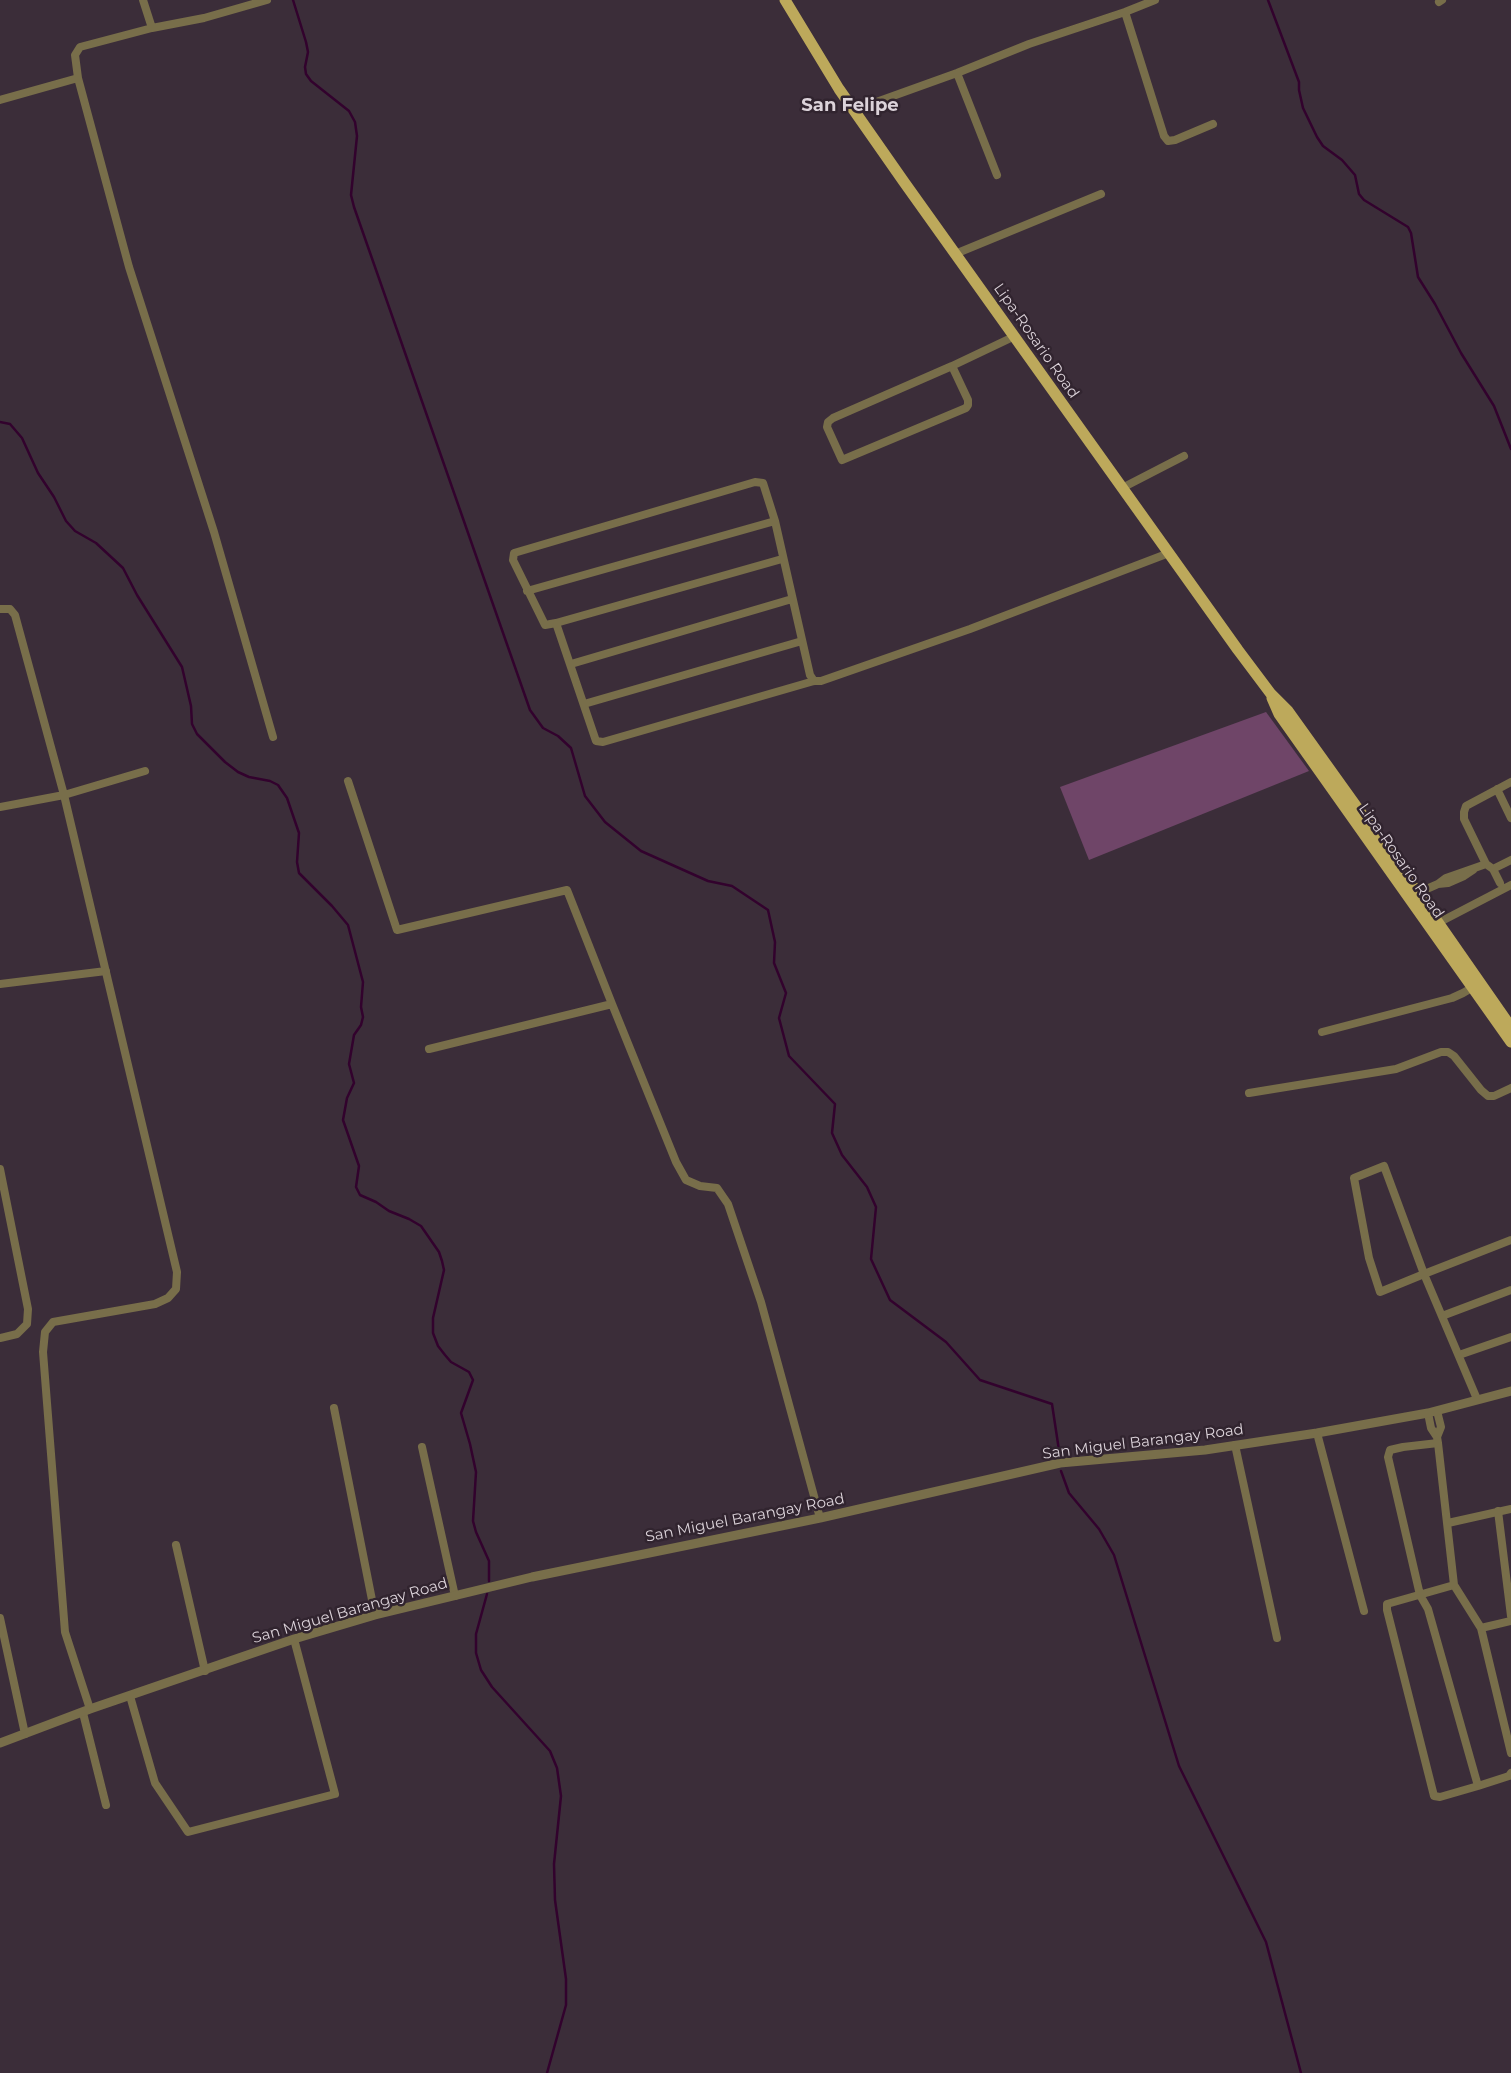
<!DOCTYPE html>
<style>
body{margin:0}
canvas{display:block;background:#3b2d39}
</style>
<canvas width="1511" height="2073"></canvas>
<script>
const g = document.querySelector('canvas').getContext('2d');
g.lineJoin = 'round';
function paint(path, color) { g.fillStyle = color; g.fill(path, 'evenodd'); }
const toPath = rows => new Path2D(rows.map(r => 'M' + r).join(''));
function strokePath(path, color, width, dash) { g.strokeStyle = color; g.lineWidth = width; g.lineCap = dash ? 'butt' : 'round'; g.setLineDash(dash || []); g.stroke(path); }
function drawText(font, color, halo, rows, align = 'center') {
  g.font = font + ' Montserrat,sans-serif'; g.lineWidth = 5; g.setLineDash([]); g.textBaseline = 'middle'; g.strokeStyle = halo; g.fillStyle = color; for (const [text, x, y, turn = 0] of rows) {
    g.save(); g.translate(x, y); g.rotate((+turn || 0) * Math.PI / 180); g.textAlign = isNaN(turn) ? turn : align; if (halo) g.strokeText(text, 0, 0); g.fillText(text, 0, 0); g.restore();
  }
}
paint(toPath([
 [1266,712,1309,771,1089,860,1060,787]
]), '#6f4568');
strokePath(toPath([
 [293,0,306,42,308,52,305,67,306,74,311,81,349,111,355,122,357,136,351,195,354,207,530,710,543,728,558,736,571,748,585,796,605,822,641,851,708,881,732,886,768,910,775,942,774,963,786,993,779,1018,789,1056,835,1104,832,1133,842,1155,867,1187,876,1207,871,1259,890,1300,946,1342,980,1380,1052,1404,1060,1457],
 [1268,0,1299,82,1299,90,1303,108,1317,137,1323,146,1342,160,1355,175,1359,194,1364,200,1408,227,1411,233,1418,277,1435,304,1461,353,1494,406,1511,449],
 [0,422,10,424,22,438,38,473,54,497,66,521,75,531,96,543,123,568,137,595,182,667,191,706,192,724,197,734,225,762,238,772,249,777,270,781,278,785,287,798,299,833,297,862,299,873,332,906,348,925,363,982,361,1007,363,1017,361,1025,354,1035,349,1064,354,1083,347,1098,343,1120,359,1166,356,1187,360,1195,376,1202,389,1211,409,1219,421,1226,439,1252,442,1261,444,1270,433,1318,433,1333,438,1346,445,1355,451,1362,469,1372,473,1380,461,1413,470,1444,476,1472,473,1521,476,1532,489,1561,489,1581],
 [1061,1471,1069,1493,1099,1529,1114,1555,1179,1766,1266,1942,1301,2073],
 [487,1594,476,1634,476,1653,481,1670,492,1687,550,1751,557,1768,561,1796,554,1864,555,1900,566,1979,566,2005,547,2073]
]), '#32022d', 2.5);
strokePath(toPath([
 [143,0,152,28],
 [267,0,204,18,152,28,80,47,75,55,78,78,129,267,214,532,273,737],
 [1439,2,1442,0],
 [1125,12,1164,136,1168,141,1175,140,1213,124],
 [957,73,997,175],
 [0,100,78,78],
 [854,110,957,73,1029,44,1125,12,1155,0],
 [955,254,1101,194],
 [952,366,968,400,968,405,966,408,842,460,827,427,828,422,833,418,952,366,1013,337],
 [1122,488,1184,456],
 [527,591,775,521],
 [0,609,10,609,15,615,64,795,177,1272,176,1289,168,1298,155,1304,53,1322,45,1332,43,1352,65,1632,90,1709],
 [556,623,782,559],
 [571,664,792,599],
 [814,681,810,675,775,521,763,483,755,482,514,553,513,560,545,625,556,623,596,741,603,742,814,681,821,681,970,629,1169,553],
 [584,704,802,641],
 [348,781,397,930,567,890,612,1004],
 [1497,789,1511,818],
 [0,807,64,795,145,771],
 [1493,869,1511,860],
 [1500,883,1493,869,1486,864,1464,819,1464,812,1466,806,1511,782],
 [1438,884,1446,878,1486,864],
 [1415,894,1438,884,1448,883,1464,876,1473,870],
 [1436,924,1511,885],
 [0,984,106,971],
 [1322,1032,1452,998,1463,993,1475,986],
 [429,1049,612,1004,676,1162,686,1180,700,1186,717,1188,728,1204,761,1302,820,1518],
 [1249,1093,1396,1069,1441,1052,1448,1052,1454,1056,1481,1090,1488,1096,1494,1096,1511,1088],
 [0,1169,28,1309,27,1324,17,1334,0,1338],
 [1442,1316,1511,1290],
 [1459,1355,1511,1337],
 [1477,1399,1424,1274,1384,1166,1354,1178,1369,1258,1380,1292,1424,1274,1511,1240],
 [334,1408,375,1615],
 [1437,1411,1441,1427,1437,1437,1438,1443,1454,1585,1481,1628,1511,1753],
 [1428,1413,1431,1428,1437,1437],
 [1317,1433,1364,1611],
 [1438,1443,1403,1447,1390,1450,1388,1457,1420,1595,1428,1609,1478,1786],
 [1235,1445,1277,1638],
 [422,1447,455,1596],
 [1498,1511,1511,1616],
 [1448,1523,1511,1509],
 [176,1545,205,1671],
 [1454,1585,1387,1604,1387,1610,1434,1796,1440,1797,1478,1786,1509,1776,1511,1773],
 [0,1618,25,1734],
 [1481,1628,1511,1621],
 [130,1696,155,1783,188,1832,335,1794,294,1639],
 [83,1713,106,1805]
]), '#786e4a', 8);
strokePath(toPath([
 [0,1743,90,1709,294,1639,375,1615,532,1577,820,1518,1060,1463,1205,1450,1317,1433,1428,1413,1511,1391]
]), '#786e4a', 9);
strokePath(toPath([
 [785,0,839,89,904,182,1238,650,1271,694,1288,711,1389,852,1511,1027],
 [1272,698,1279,714,1511,1042]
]), '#bda95b', 11);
drawText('15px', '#dcd3da', '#31242f', [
 ["Lipa-Rosario Road",1036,341,55],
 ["Lipa-Rosario Road",1401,861,55],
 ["San Miguel Barangay Road",1143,1442,-7],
 ["San Miguel Barangay Road",745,1518,-11],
 ["San Miguel Barangay Road",350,1611,-16]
]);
drawText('bold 18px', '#dcd3da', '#31242f', [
 ["San Felipe",850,106]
]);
</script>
